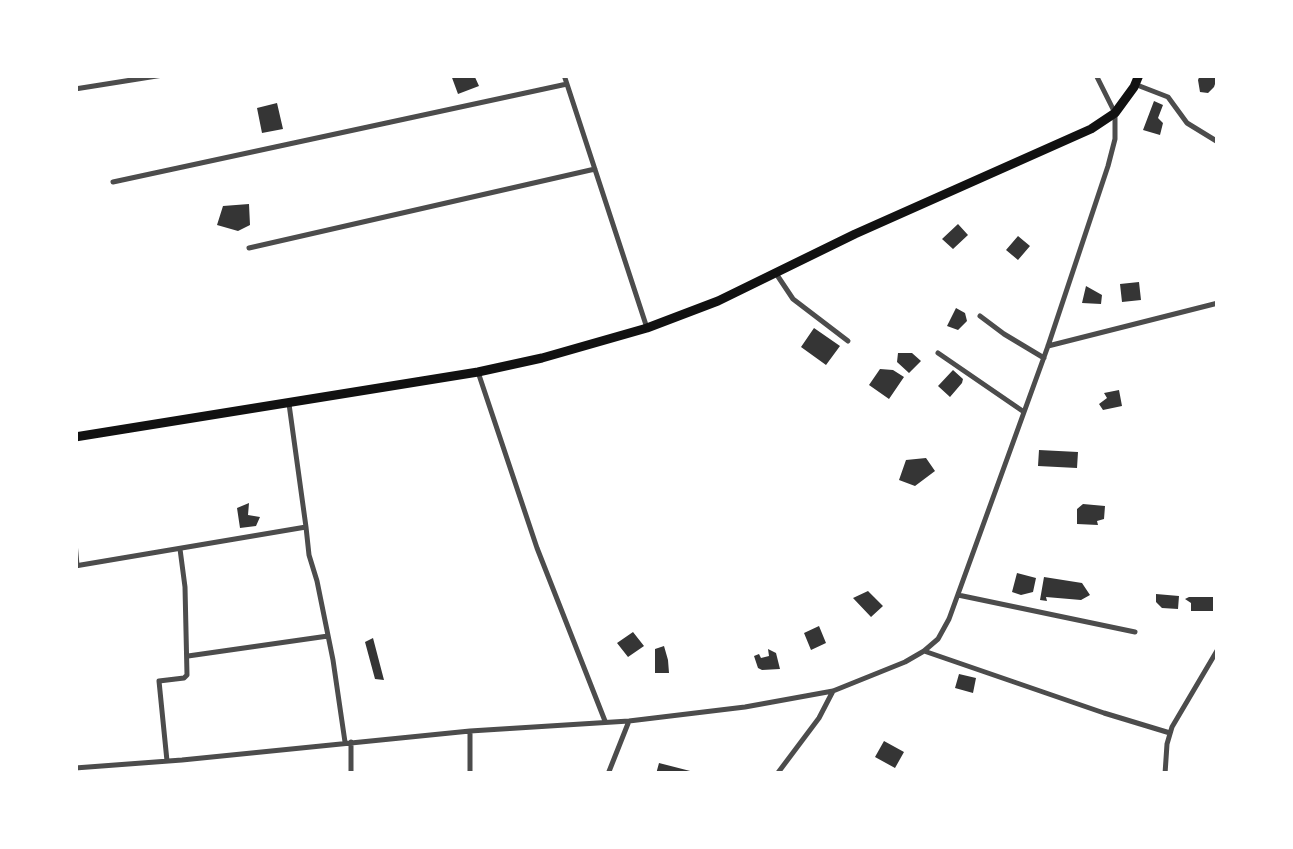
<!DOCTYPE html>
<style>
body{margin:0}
#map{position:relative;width:1293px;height:849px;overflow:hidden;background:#fff;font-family:"Varela Round",sans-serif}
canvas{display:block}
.frame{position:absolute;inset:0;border:78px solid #fff;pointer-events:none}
</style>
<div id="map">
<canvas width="1293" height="849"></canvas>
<div class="frame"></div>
</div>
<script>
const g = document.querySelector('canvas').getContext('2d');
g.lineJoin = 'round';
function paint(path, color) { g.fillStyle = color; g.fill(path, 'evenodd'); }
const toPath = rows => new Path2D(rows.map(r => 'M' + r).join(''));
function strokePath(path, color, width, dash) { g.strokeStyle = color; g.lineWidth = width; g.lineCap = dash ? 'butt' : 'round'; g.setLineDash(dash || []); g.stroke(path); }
paint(toPath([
 [451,75,474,75,479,86,458,94],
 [1200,75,1218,75,1214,87,1208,93,1200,92,1198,80],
 [1154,101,1163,105,1158,118,1163,123,1160,135,1143,130],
 [277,103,283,129,262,133,257,108],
 [249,204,250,225,238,231,217,225,223,206],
 [958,224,968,235,953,249,942,239],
 [1018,236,1030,246,1018,260,1006,250],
 [1139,282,1141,300,1122,302,1120,284],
 [1086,286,1102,295,1101,304,1082,303],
 [956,308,965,313,967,321,958,330,947,326],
 [814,328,840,346,826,365,801,347],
 [898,353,912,353,921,361,909,373,897,362],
 [880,369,893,370,904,377,889,399,869,385],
 [953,370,963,379,962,383,950,397,938,386],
 [1119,390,1122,406,1103,410,1099,404,1107,398,1104,393],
 [1039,450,1078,452,1077,468,1038,466],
 [926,458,935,471,915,486,899,480,906,460],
 [249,503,248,515,260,517,256,526,240,528,237,508],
 [1083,504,1105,506,1104,519,1097,521,1098,525,1077,524,1077,509],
 [1017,573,1036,578,1033,592,1021,595,1012,592],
 [1044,577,1082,583,1090,595,1081,600,1046,597,1047,601,1040,600],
 [868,591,883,606,871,617,853,598],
 [1156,594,1179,596,1178,609,1162,608,1156,602],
 [1189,597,1213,597,1213,611,1191,611,1191,603,1185,599],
 [819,626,826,643,811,650,804,633],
 [633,632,644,646,628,657,617,643],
 [373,638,384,680,375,679,365,642],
 [664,646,668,660,669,673,655,673,655,649],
 [768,649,776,653,780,669,762,670,758,668,754,656,759,654,761,658,769,656],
 [959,674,976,678,973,693,955,688],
 [884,741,904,752,895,768,875,757],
 [659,763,698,773,698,774,656,774]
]), '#353535');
strokePath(toPath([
 [564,75,647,328],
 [1137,85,1168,97,1187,123,1218,142],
 [75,89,163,75],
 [113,182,567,84],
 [249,248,595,169],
 [775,272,793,299,848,341],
 [980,316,1004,334,1044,358],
 [1048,346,1218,303],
 [938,353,1024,412],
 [478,372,537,548,605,721],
 [306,527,309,555,317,581,333,660,345,742],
 [75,542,77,565],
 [75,566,306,527,289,404],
 [958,595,1135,632],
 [924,651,1104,713,1170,733],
 [188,656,328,636],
 [351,742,351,774],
 [167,761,159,681,184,678,187,675,185,587,180,549],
 [75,768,182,760,470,731,629,721,745,707,833,691,905,662,924,651,938,639,949,619,1048,346,1108,166,1115,139,1115,113,1096,75],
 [470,774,470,732],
 [608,774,629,721],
 [777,774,819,718,833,691],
 [1165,774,1167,744,1172,727,1218,649]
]), '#4c4c4c', 5);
strokePath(toPath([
 [75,437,478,372,542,358,647,328,718,301,855,234,1091,129,1115,113,1134,87,1139,75]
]), '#111', 9);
</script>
